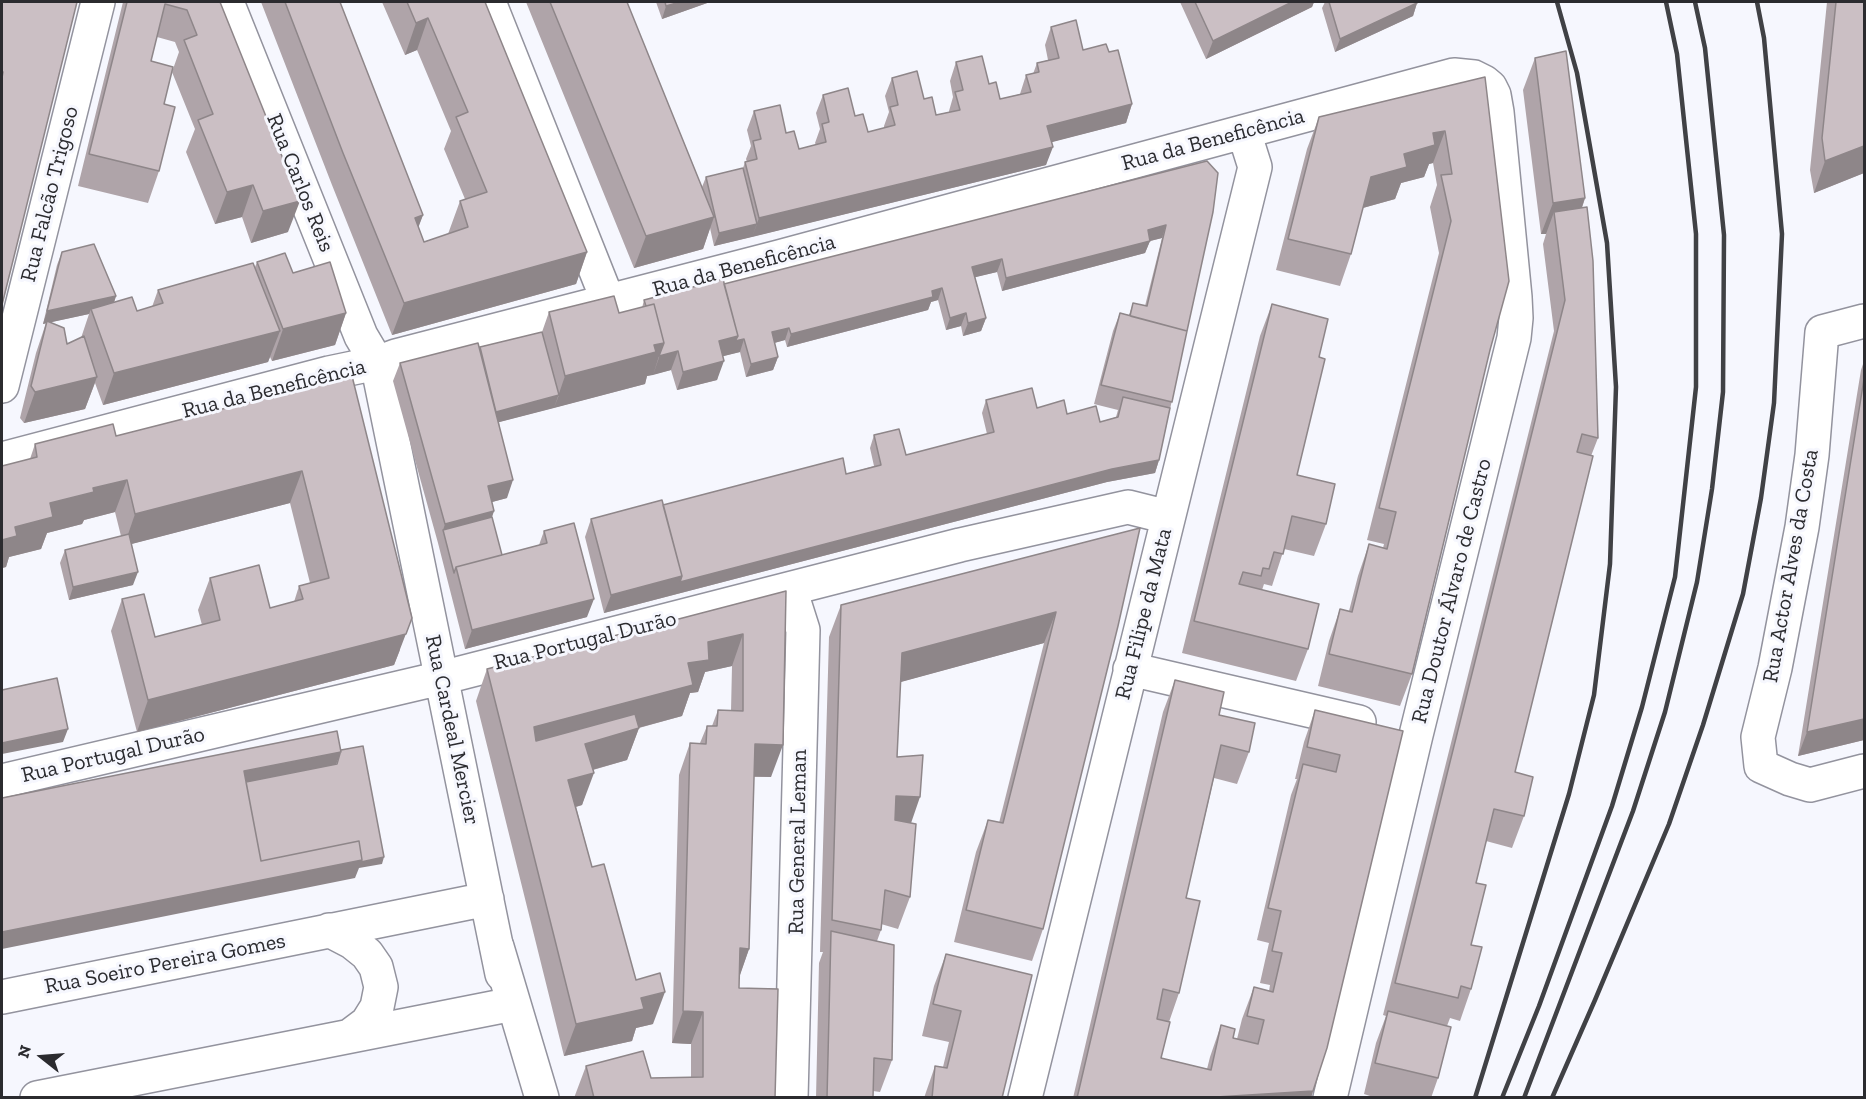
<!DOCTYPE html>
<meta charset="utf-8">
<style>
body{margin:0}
#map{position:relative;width:1866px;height:1099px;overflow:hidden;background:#f6f7fe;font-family:"Zilla Slab",serif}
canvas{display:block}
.frame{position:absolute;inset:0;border:3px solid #2b2b2f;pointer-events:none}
.north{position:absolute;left:12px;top:1027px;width:60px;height:60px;-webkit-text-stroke:4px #f6f7fe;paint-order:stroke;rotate:287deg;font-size:16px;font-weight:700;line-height:24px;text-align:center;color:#2b2b2f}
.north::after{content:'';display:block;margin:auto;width:21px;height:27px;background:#2b2b2f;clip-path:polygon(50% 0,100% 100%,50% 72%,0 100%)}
</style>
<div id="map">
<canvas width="1866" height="1099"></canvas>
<div class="frame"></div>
<div class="north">N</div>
</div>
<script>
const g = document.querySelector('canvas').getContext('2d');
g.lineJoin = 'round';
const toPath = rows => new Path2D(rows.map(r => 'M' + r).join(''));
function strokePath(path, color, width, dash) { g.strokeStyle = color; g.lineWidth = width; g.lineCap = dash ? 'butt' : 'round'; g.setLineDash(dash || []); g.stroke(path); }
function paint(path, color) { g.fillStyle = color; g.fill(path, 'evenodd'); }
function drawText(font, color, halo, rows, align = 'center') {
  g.font = font + ' "Zilla Slab",serif'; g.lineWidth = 6; g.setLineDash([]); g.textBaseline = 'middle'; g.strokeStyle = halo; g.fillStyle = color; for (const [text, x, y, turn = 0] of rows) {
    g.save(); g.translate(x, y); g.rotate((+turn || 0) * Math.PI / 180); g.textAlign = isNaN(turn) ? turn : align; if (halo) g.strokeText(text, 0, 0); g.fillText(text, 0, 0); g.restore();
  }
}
const street = toPath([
 [227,2,361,336,377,363,502,974],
 [489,2,608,301],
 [1864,321,1822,332,1812,455,1802,527,1775,668,1758,737,1761,766,1790,779,1810,785,1864,771],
 [2,386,98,2],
 [2,459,329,373,377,363,396,356,779,257,1454,75,1474,77,1484,82,1490,87,1494,95,1497,112,1515,297,1516,318,1514,338,1416,735,1330,1098],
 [790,589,803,630,791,1098],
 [1130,669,1359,722],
 [2,781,441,678,960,545,1128,507,1168,517],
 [329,930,352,942,367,954,376,967,381,987,377,1007,367,1023,351,1035],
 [2,997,487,899],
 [37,1098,508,1005],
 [1025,1098,1255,167,1244,132]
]);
const primary = toPath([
 [497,947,542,1098]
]);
strokePath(street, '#93939e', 36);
strokePath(primary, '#93939e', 36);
strokePath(street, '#fff', 33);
strokePath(primary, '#fff', 33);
strokePath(toPath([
 [1475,1098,1569,794,1594,695,1610,564,1616,387,1607,243,1577,73,1557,2],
 [1502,1098,1539,1006,1612,806,1642,707,1675,577,1696,387,1696,234,1677,54,1666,2],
 [1524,1098,1633,811,1665,712,1697,582,1712,489,1723,392,1724,235,1705,48,1695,2],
 [1552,1098,1595,1000,1669,824,1703,725,1743,594,1761,498,1774,403,1782,234,1764,38,1757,2]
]), '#404145', 4.5);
paint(toPath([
 [123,2,220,2,288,232,251,243,242,217,215,224,186,152,195,129,172,72,179,52,175,42,157,37,151,61,159,171,148,203,78,186],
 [261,2,340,2,423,215,418,227,424,242,448,234,460,201,465,199,444,149,451,131,417,50,405,55,382,2,485,2,587,252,576,284,392,335,332,185],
 [526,2,627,2,702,187,706,177,743,168,745,162,747,162,746,159,751,146,747,130,754,111,786,133,799,149,816,145,815,143,820,129,816,113,823,95,855,116,868,132,884,128,884,126,889,112,885,96,892,78,924,99,936,115,949,112,949,111,953,97,950,81,956,62,989,84,1000,99,1020,94,1026,75,1033,74,1037,63,1048,60,1045,45,1051,27,1083,50,1109,52,1132,104,1126,123,1051,142,1046,165,714,246,710,228,703,249,634,268],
 [656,2,710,2,662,19],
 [1180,2,1314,2,1312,7,1206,59],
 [1325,2,1417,2,1417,3,1413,16,1335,52,1322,8],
 [1827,2,1864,2,1864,173,1814,193,1810,170],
 [1535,58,1585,198,1582,208,1598,438,1591,456,1515,772,1524,816,1512,848,1486,841,1476,883,1471,945,1471,989,1460,1021,1450,1018,1447,1026,1438,1078,1431,1098,1376,1098,1364,1094,1376,1043,1386,1016,1383,1015,1554,331,1543,244,1546,234,1541,234,1523,90],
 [1485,77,1490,350,1412,674,1400,706,1318,686,1329,641,1340,609,1349,611,1358,576,1369,544,1383,548,1384,544,1367,540,1439,253,1430,207,1437,185,1433,163,1429,164,1424,177,1401,183,1395,199,1363,208,1351,254,1340,286,1276,270,1307,149,1319,117],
 [1207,161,1187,331,1159,460,1155,473,1107,482,604,613,585,537,591,519,663,505,846,474,874,466,870,448,874,435,906,455,987,434,982,413,986,400,1037,408,1100,422,1116,417,1118,410,1094,404,1113,331,1120,313,1129,315,1133,303,1145,306,1162,238,1150,241,1145,253,1002,291,997,272,975,277,986,318,981,331,963,336,961,326,946,330,938,300,931,302,928,310,787,347,785,340,774,343,778,357,773,370,746,377,740,352,723,356,717,380,677,390,671,370,647,376,645,384,499,422,507,498,492,502,494,511,492,517,502,555,539,545,544,531,587,617,465,649,438,543,393,381,400,363,480,347,542,332,549,312,619,313,642,308,644,300,724,284],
 [62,252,116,296,114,302,137,311,152,307,158,290,255,267,257,262,293,273,346,313,335,345,272,361,270,357,268,362,103,405,95,383,85,409,24,423,20,418,36,353,46,323,43,324,57,265],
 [89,314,81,338,67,344,51,322],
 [1272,304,1319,357,1297,475,1326,524,1314,556,1284,549,1272,586,1264,584,1262,590,1308,649,1296,681,1182,653,1260,336],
 [1864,361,1864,740,1798,756,1861,370],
 [352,376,400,650,394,665,137,732,111,631,122,599,155,637,202,625,198,610,210,578,270,608,294,602,299,586,310,583,290,503,131,544,133,585,69,600,60,563,65,550,121,536,115,512,84,520,82,524,47,533,41,549,9,557,6,567,2,568,2,466,30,459,35,444,116,436],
 [1140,528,1043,929,1032,961,954,942,976,852,988,820,999,823,1044,643,900,682,897,757,910,823,910,897,898,929,881,924,881,930,877,941,892,1060,880,1092,873,1091,873,1098,816,1098,819,963,823,952,820,952,829,637,841,605],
 [786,591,771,777,754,777,749,949,739,977,739,988,775,1098,574,1098,586,1066,651,1078,691,1077,691,1044,672,1043,679,775,690,743,700,743,707,726,712,726,718,710,731,711,732,666,705,672,698,692,690,693,682,716,639,728,627,760,593,770,582,805,576,807,592,867,653,1024,636,1028,632,1041,564,1056,476,701,487,669],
 [1175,680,1219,715,1249,752,1237,784,1214,778,1186,898,1179,993,1169,1022,1161,1058,1207,1069,1210,1057,1221,1025,1233,1038,1237,1039,1242,1019,1254,987,1269,991,1270,985,1260,983,1269,943,1257,940,1291,795,1297,779,1295,779,1304,742,1315,710,1403,731,1327,1048,1311,1098,1073,1098,1163,712],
 [946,954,1002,1098,924,1098,935,1066,943,1067,949,1042,922,1036,934,986]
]), '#afa4a9');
paint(toPath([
 [680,2,710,2,662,19,666,6],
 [1292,2,1314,2,1312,7,1206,59,1213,41],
 [1417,3,1413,16,1335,52,1340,39],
 [428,18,417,50,405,55,416,23],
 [1132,104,1126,123,1041,145,1047,126],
 [1445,131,1433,163,1429,164,1424,177,1401,183,1395,199,1359,209,1371,177,1433,133],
 [1864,146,1864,173,1814,193,1825,161],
 [1053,147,1046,165,752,237,759,218],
 [253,185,242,217,215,224,227,192],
 [1585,198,1574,230,1554,212,1546,234,1541,234,1553,203],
 [300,201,288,232,251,243,263,211],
 [423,215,411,247,415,218],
 [714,217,703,249,634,268,646,236],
 [757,224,752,237,714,246,719,233],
 [1166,225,1162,238,1150,241,1145,253,1002,291,1006,278,1148,230],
 [587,252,576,284,392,335,404,303],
 [1002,259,997,272,968,279,972,267],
 [942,288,938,300,931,302,928,310,787,347,791,334],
 [116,296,112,309,91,309,89,314,43,324,47,311],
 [346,313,335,345,272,361,283,329],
 [966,313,961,326,946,330,950,318],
 [986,318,981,331,963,336,968,323],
 [789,328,785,340,767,345,772,332],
 [280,331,268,362,103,405,114,373],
 [738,336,744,339,740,352,712,359,719,341],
 [664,343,653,375,647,376,645,384,554,408,565,376,654,345],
 [678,351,671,370,653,375,659,356],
 [778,357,773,370,746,377,751,364],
 [724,361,717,380,677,390,683,372],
 [97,377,85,409,24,423,35,392],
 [559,395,554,408,488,425,492,413],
 [1159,460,1155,473,1107,482,604,613,611,595,682,576,1112,469],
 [302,471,290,503,124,546,135,514],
 [127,480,115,512,84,520,82,524,47,533,41,549,9,557,6,567,2,568,2,540,15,527,50,503,93,488],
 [513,480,507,498,481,505,488,486],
 [494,511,487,530,443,530,445,524],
 [138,572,133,585,69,600,73,587],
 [594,599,587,617,465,649,472,630],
 [1056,612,1044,643,890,685,902,653],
 [412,618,394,665,137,732,148,700],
 [743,634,732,666,705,672,698,692,690,693,682,716,523,759,534,727,688,663,708,642],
 [1864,719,1864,740,1798,756,1807,732],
 [639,728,627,760,574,775,585,744],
 [68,729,63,742,2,754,2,743],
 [755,744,783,745,771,777,743,776],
 [341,752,334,770,240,789,244,771],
 [594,773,582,805,557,812,568,780],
 [896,796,920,797,909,829,884,828],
 [384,857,382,864,359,868,355,878,2,949,2,932,362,860],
 [740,948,749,949,738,981],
 [665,992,653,1024,636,1028,632,1041,564,1056,576,1024,641,998],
 [683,1011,703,1012,691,1044,672,1043],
 [1313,1091,1311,1098,1200,1098]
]), '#8e8689');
const building = toPath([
 [2,2,77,2,2,305,2,78,3,72,2,71,2,2],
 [127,2,220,2,300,201,263,211,253,185,227,192,198,120,213,114,184,40,197,35,187,10,165,4,151,61,173,67,164,104,175,107,159,171,89,154,127,2],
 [285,2,340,2,423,215,415,218,424,242,468,227,460,201,487,192,456,117,468,112,428,18,416,23,407,2,485,2,587,252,404,303,343,153,285,2],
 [550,2,627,2,714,217,646,236,550,2],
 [665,2,680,2,666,6,665,2],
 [1195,2,1292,2,1213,41,1195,2],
 [1329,2,1417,2,1417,3,1340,39,1329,2],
 [1836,2,1864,2,1864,146,1825,161,1822,138,1836,2],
 [1076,20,1083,50,1106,44,1109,52,1118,50,1132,104,1047,126,1053,147,759,218,745,162,757,159,753,141,761,139,754,111,780,105,786,133,794,131,799,149,826,142,822,124,829,122,823,95,848,88,855,116,863,114,868,132,895,125,890,107,898,105,892,78,917,71,924,99,932,97,936,115,960,110,955,92,963,90,956,62,982,56,989,84,996,82,1000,99,1031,92,1026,75,1039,72,1037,63,1059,58,1051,27,1076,20],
 [1566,51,1585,198,1553,203,1535,58,1566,51],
 [1485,77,1509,281,1490,350,1412,674,1329,654,1340,609,1352,612,1369,544,1387,549,1396,512,1379,508,1451,221,1441,175,1452,174,1445,131,1433,133,1435,145,1404,154,1407,167,1371,177,1351,254,1288,239,1319,117,1485,77],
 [1207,161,1218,173,1213,212,1187,331,1130,316,1133,303,1147,306,1166,225,1148,230,1150,241,1006,278,1002,259,972,267,986,318,968,323,966,313,950,318,942,288,932,291,933,297,791,334,789,328,772,332,778,357,751,364,744,339,735,341,738,336,724,284,1207,161],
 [743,168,757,224,719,233,706,177,743,168],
 [1587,207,1593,261,1598,438,1582,434,1577,452,1593,456,1515,772,1533,777,1524,816,1494,809,1476,883,1486,885,1471,945,1482,947,1471,989,1461,986,1458,998,1395,983,1565,300,1554,212,1587,207],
 [94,244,116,296,47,311,62,252,94,244],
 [285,253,293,273,330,262,346,313,283,329,257,262,285,253],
 [253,263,280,331,114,373,91,309,132,297,137,311,163,303,158,290,253,263],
 [723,279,738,336,719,341,724,361,683,372,678,351,659,356,664,343,654,304,646,306,644,300,723,279],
 [614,296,619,313,654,304,664,343,654,345,656,352,565,376,549,312,614,296],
 [1272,304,1328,319,1319,357,1325,359,1297,475,1335,484,1326,524,1292,516,1283,554,1274,552,1269,569,1263,568,1261,576,1243,572,1239,584,1319,604,1308,649,1194,621,1272,304],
 [1120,313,1187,331,1172,402,1101,385,1120,313],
 [47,321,64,328,67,344,84,336,97,377,35,392,31,386,47,321],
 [542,332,559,395,496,412,480,347,542,332],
 [478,343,513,480,488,486,494,511,445,524,400,363,478,343],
 [352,376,412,618,406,634,148,700,122,599,144,594,155,637,220,620,210,578,259,565,270,608,303,599,299,586,329,578,302,471,135,514,127,480,93,488,94,492,50,503,53,517,15,527,17,536,2,540,2,466,37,457,35,444,113,424,116,436,352,376],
 [1864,379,1864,719,1807,732,1864,379],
 [1032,388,1037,408,1064,400,1067,414,1096,406,1100,422,1118,417,1123,397,1170,408,1159,460,1112,469,680,582,682,576,663,505,843,458,846,474,881,465,874,435,899,429,906,455,994,432,986,400,1032,388],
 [662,500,682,576,611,595,591,519,662,500],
 [492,517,502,555,456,567,454,573,443,530,492,517],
 [574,523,594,599,472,630,456,567,547,543,544,531,574,523],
 [1140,528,1118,626,1043,929,966,910,988,820,1003,823,1056,612,902,653,897,757,923,755,920,797,896,796,895,820,916,824,910,897,885,890,881,930,832,920,841,605,1140,528],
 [129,534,138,572,73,587,65,550,129,534],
 [786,591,783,745,755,744,749,949,740,948,739,988,778,989,775,1098,594,1098,586,1066,643,1051,651,1078,703,1077,703,1012,683,1011,690,743,706,744,707,726,717,726,718,710,743,711,743,634,708,642,709,660,688,663,693,685,534,727,536,741,635,714,639,728,585,744,594,773,568,780,592,867,604,864,636,980,660,973,665,992,641,998,644,1009,576,1024,487,669,786,591],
 [57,678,68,729,2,743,2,690,57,678],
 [1175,680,1224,692,1219,715,1255,723,1249,752,1221,745,1186,898,1200,901,1179,993,1163,989,1157,1019,1170,1022,1161,1058,1211,1070,1221,1025,1235,1029,1233,1038,1258,1044,1264,1020,1247,1016,1254,987,1273,992,1282,953,1272,951,1281,911,1268,908,1303,764,1336,772,1340,755,1307,747,1315,710,1403,731,1327,1048,1313,1091,1200,1098,1077,1098,1175,680],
 [337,731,341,752,244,771,261,861,359,841,362,860,2,932,2,798,337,731],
 [363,746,384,857,361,862,362,860,359,841,261,861,246,782,337,764,341,750,363,746],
 [831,931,894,945,892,1060,874,1058,873,1098,827,1098,831,931],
 [946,954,1032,975,1002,1098,932,1098,935,1066,947,1068,961,1011,933,1004,946,954],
 [1388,1011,1451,1027,1438,1078,1375,1063,1388,1011]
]);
paint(building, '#cbbfc4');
strokePath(building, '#8e8689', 1.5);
drawText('22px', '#2b2b2f', '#f6f7fe', [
 ["Rua da Beneficência",1213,140,-15],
 ["Rua Carlos Reis",300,183,68],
 ["Rua Falcão Trigoso",50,194,-76],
 ["Rua da Beneficência",744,266,-15],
 ["Rua da Beneficência",274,389,-14],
 ["Rua Actor Alves da Costa",1791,566,-80],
 ["Rua Doutor Álvaro de Castro",1452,591,-76],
 ["Rua Filipe da Mata",1144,614,-76],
 ["Rua Portugal Durão",585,641,-14],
 ["Rua Cardeal Mercier",452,730,78],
 ["Rua Portugal Durão",113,755,-13],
 ["Rua General Leman",798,842,-89],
 ["Rua Soeiro Pereira Gomes",165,964,-11]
]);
</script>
